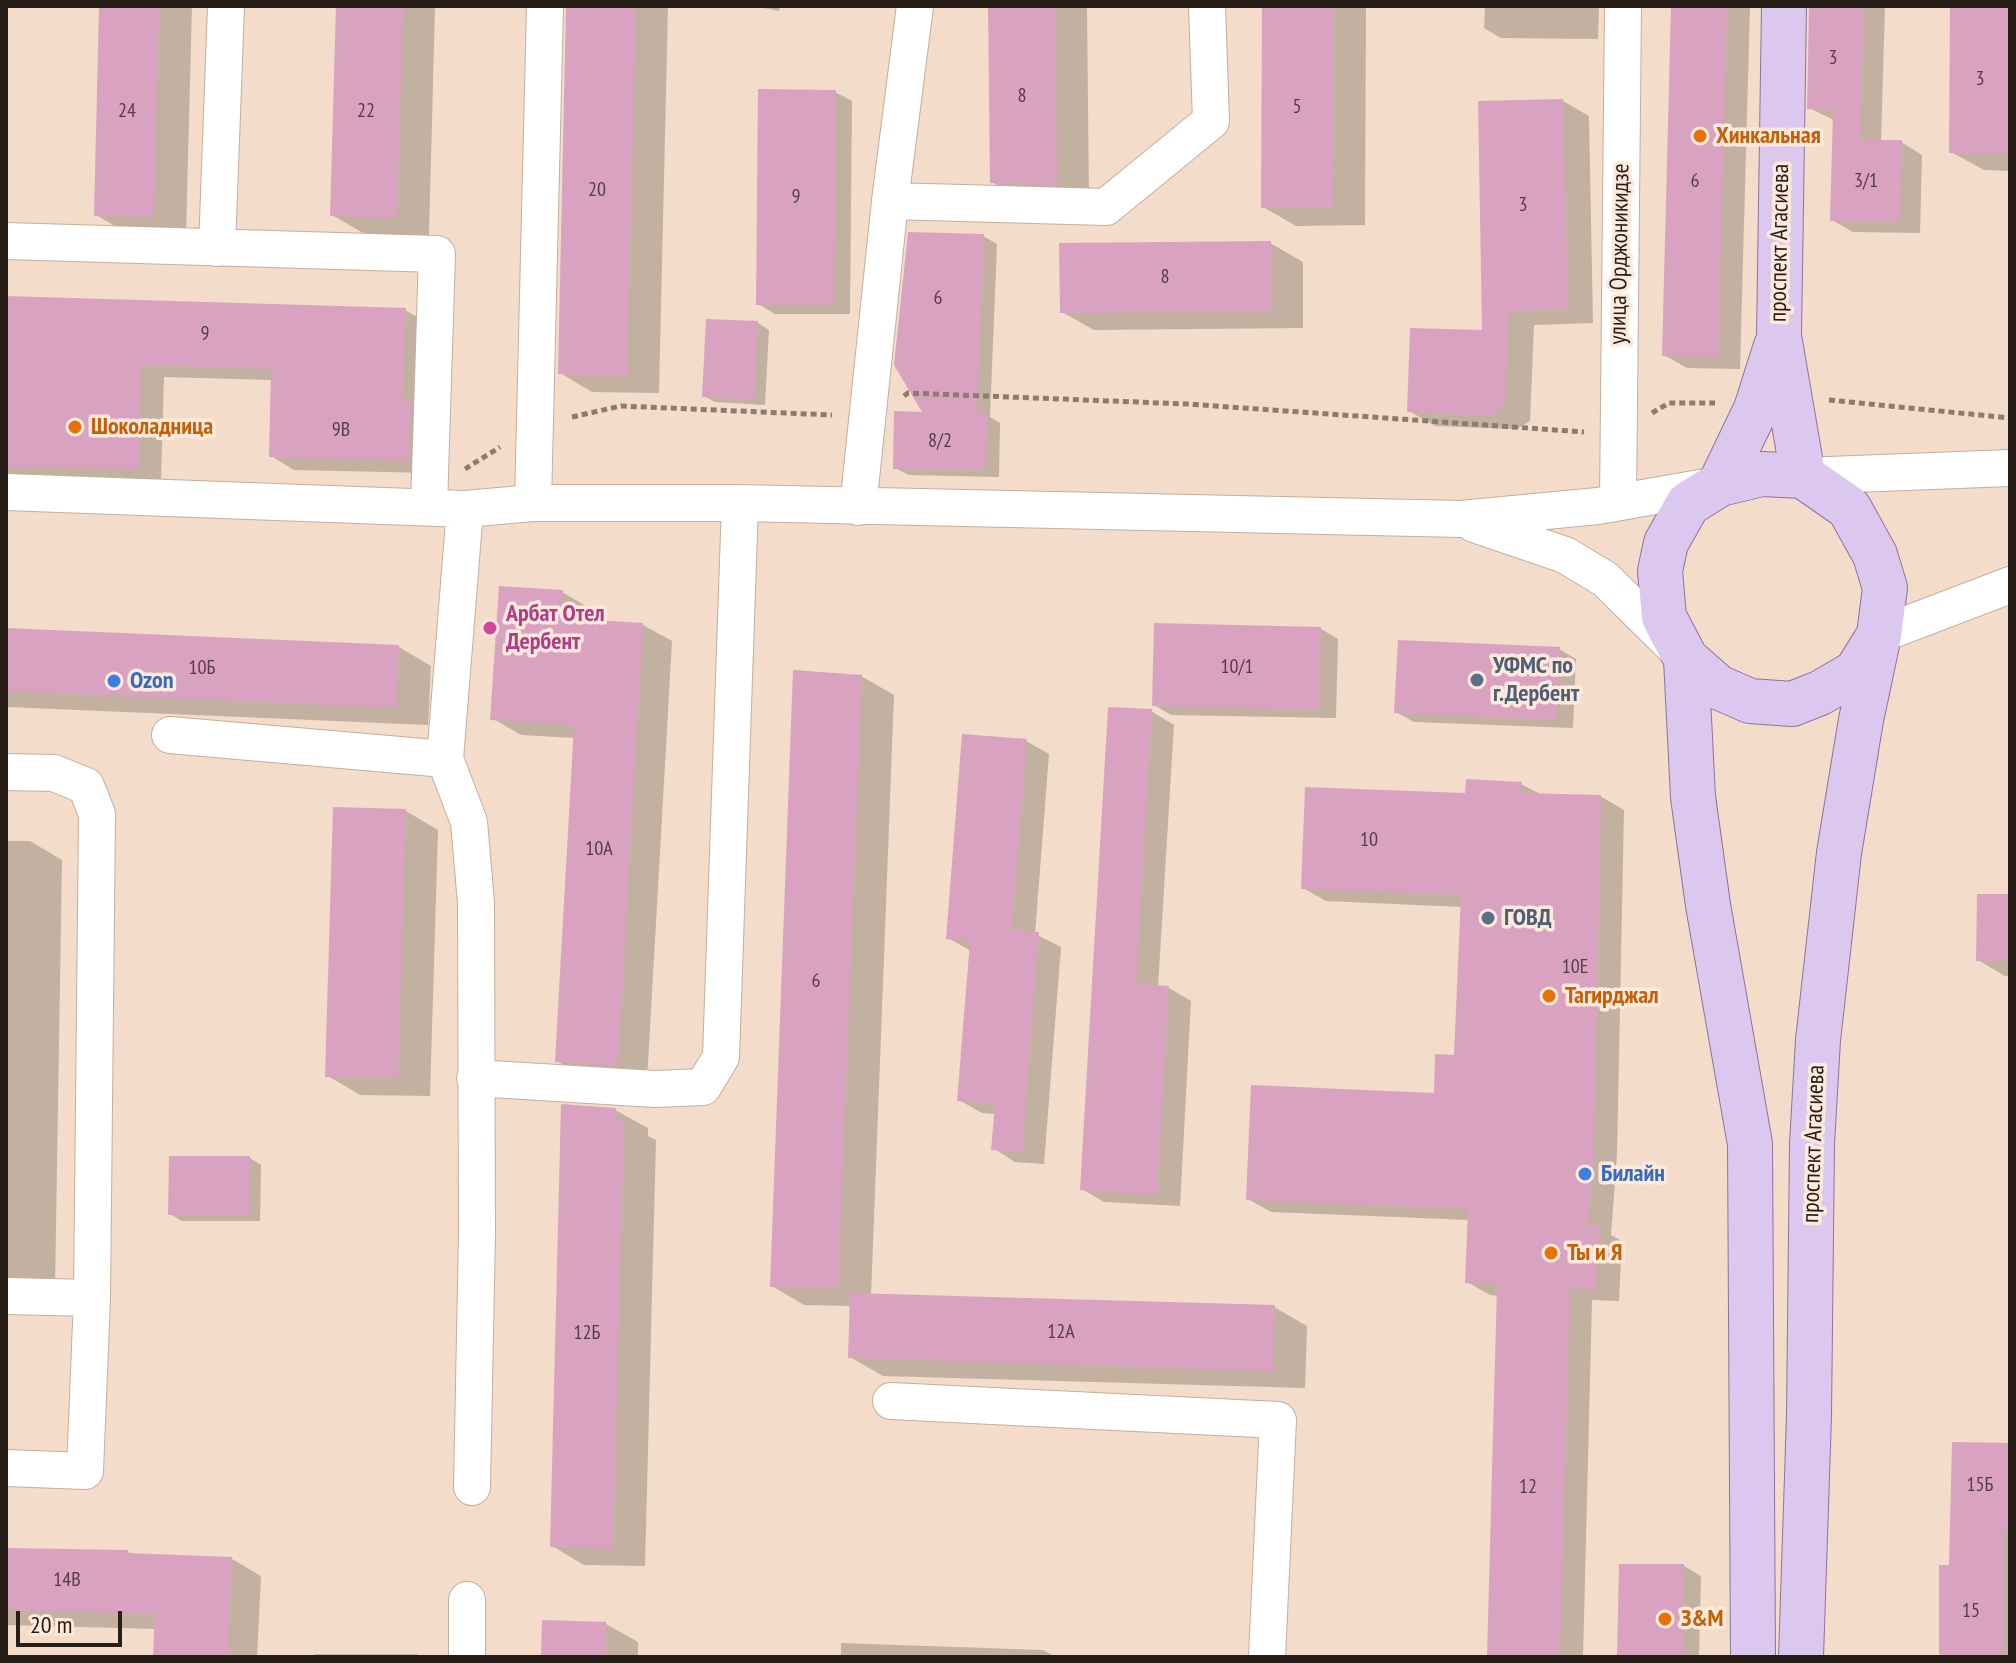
<!DOCTYPE html>
<meta charset="utf-8">
<style>
body{margin:0}
#map{position:relative;width:2016px;height:1663px;overflow:hidden;background:#f3dcca;font-family:"PT Sans Narrow",sans-serif}
canvas{display:block}
.frame{position:absolute;inset:0;border:8px solid #261e17;pointer-events:none}
.scale{position:absolute;left:16px;top:1611px;width:106px;height:36px;box-sizing:border-box;border:4px solid #261e17;border-top:0;padding-left:10px;font-size:24px;line-height:28px;white-space:nowrap;color:#261e17;-webkit-text-stroke:6px #fdeadc;paint-order:stroke}
</style>
<div id="map">
<canvas width="2016" height="1663"></canvas>
<div class="frame"></div>
<div class="scale">20 m</div>
</div>
<script>
const g = document.querySelector('canvas').getContext('2d');
g.lineJoin = 'round';
function paint(path, color) { g.fillStyle = color; g.fill(path, 'evenodd'); }
const toPath = rows => new Path2D(rows.map(r => 'M' + r).join(''));
function strokePath(path, color, width, dash) { g.strokeStyle = color; g.lineWidth = width; g.lineCap = dash ? 'butt' : 'round'; g.setLineDash(dash || []); g.stroke(path); }
function drawText(font, color, halo, rows, align = 'center') {
  g.font = font + ' "PT Sans Narrow",sans-serif'; g.lineWidth = 7; g.setLineDash([]); g.textBaseline = 'middle'; g.strokeStyle = halo; g.fillStyle = color; for (const [text, x, y, turn = 0] of rows) {
    g.save(); g.translate(x, y); g.rotate((+turn || 0) * Math.PI / 180); g.textAlign = isNaN(turn) ? turn : align; if (halo) g.strokeText(text, 0, 0); g.fillText(text, 0, 0); g.restore();
  }
}
paint(toPath([
 [101,6,192,6,186,235,129,234,96,215],
 [338,6,435,6,429,235,365,234,332,215],
 [568,6,668,6,659,393,592,392,560,373],
 [754,6,780,6,779,11],
 [990,6,1087,6,1089,202,1024,200,992,182],
 [1264,6,1366,6,1365,225,1296,226,1263,207],
 [1485,6,1599,6,1598,39,1501,38,1484,28],
 [1673,6,1750,6,1740,369,1687,368,1664,355],
 [1811,6,1885,6,1881,142,1901,142,1922,155,1920,233,1853,232,1832,220,1834,120,1809,108],
 [1952,6,2010,6,2010,171,1984,170,1951,152],
 [835,92,852,101,850,314,775,314,758,304],
 [1563,101,1589,116,1593,323,1534,325,1530,421,1517,429,1435,426,1409,411,1484,332],
 [983,236,997,244,990,417,1000,423,999,477,909,475,895,468,926,414],
 [1270,243,1303,262,1303,328,1094,330,1062,312],
 [6,298,405,310,428,323,432,473,294,470,271,456,273,380,164,377,161,481,6,478],
 [758,323,769,330,765,405,715,402,704,396],
 [562,592,591,609,591,622,643,625,672,641,647,1081,586,1078,557,1061,575,738,521,735,492,718],
 [1321,629,1338,639,1336,718,1171,715,1154,705],
 [6,630,399,647,431,666,428,725,8,707],
 [1559,649,1576,659,1573,728,1414,722,1396,712],
 [861,676,894,695,871,1296,1274,1307,1307,1326,1305,1388,883,1376,850,1357,852,1306,804,1305,772,1286],
 [1151,711,1174,725,1158,987,1169,988,1191,1001,1180,1206,1104,1202,1082,1189],
 [1026,741,1049,754,1035,934,1061,947,1044,1164,1015,1162,993,1148,996,1114,982,1113,959,1100,971,951,948,938],
 [1521,784,1542,795,1600,796,1624,810,1617,1155,1611,1235,1622,1241,1619,1301,1592,1300,1583,1657,1489,1657,1499,1296,1490,1295,1467,1282,1470,1220,1271,1212,1248,1199,1436,1095,1456,1057,1462,907,1326,901,1303,888,1467,795],
 [406,811,438,830,430,1096,360,1095,328,1076],
 [6,841,30,841,62,860,55,1288,6,1287],
 [2010,896,2010,976,2005,976,1978,960],
 [615,1110,648,1128,648,1136,656,1140,645,1566,584,1565,552,1546],
 [250,1158,261,1165,260,1221,182,1221,170,1214],
 [2010,1445,2010,1657,1941,1657,1951,1567],
 [6,1550,128,1552,133,1555,232,1559,261,1576,257,1657,157,1657,156,1629,6,1625],
 [1684,1566,1701,1576,1699,1657,1619,1657],
 [606,1624,638,1642,638,1657,543,1657],
 [841,1643,1043,1650,1056,1657,841,1657],
 [315,1654,417,1654,422,1657,315,1657]
]), '#0003');
paint(toPath([
 [99,6,159,6,154,217,94,216],
 [336,6,403,6,397,218,330,216],
 [566,6,636,6,627,376,558,374],
 [988,6,1055,6,1057,185,990,183],
 [1262,6,1334,6,1333,208,1261,208],
 [1671,6,1727,6,1718,357,1662,356],
 [1809,6,1864,6,1860,140,1902,140,1900,222,1830,221,1833,110,1807,109],
 [1950,6,2010,6,2010,153,1949,153],
 [758,89,836,90,834,306,756,305],
 [1563,99,1568,309,1509,311,1505,406,1490,416,1407,412,1410,328,1482,330,1478,101],
 [908,232,984,234,977,413,987,413,986,470,893,469,894,411,922,412,894,365],
 [1271,241,1271,311,1060,313,1059,243],
 [6,296,406,308,402,401,411,402,409,461,269,457,271,369,141,365,139,469,6,467],
 [706,319,758,321,754,400,702,397],
 [499,586,563,590,561,618,643,623,618,1066,555,1062,574,725,490,720],
 [1154,623,1321,627,1319,710,1152,706],
 [6,628,399,645,396,708,6,691],
 [1398,640,1560,647,1556,720,1394,713],
 [793,670,862,675,838,1288,770,1287],
 [1108,707,1152,709,1136,984,1169,986,1157,1195,1080,1190],
 [962,734,1027,739,1012,930,1039,932,1022,1152,991,1150,995,1104,957,1101,970,941,946,939],
 [1466,779,1522,782,1521,793,1601,795,1594,1141,1588,1225,1599,1225,1596,1289,1570,1288,1560,1657,1487,1657,1497,1284,1465,1283,1468,1209,1246,1200,1251,1085,1434,1093,1435,1054,1454,1055,1461,895,1301,889,1305,787,1465,793],
 [333,807,406,809,398,1078,325,1077],
 [1977,894,2010,894,2010,962,1976,961],
 [561,1104,616,1108,615,1119,624,1120,613,1549,550,1547],
 [169,1156,250,1156,250,1216,168,1215],
 [850,1293,1275,1305,1273,1371,848,1358],
 [1952,1442,2010,1443,2010,1529,2004,1529,2003,1657,1939,1657,1939,1565,1949,1565],
 [6,1548,128,1550,128,1553,232,1557,228,1657,153,1657,155,1614,6,1610],
 [1619,1564,1684,1564,1683,1657,1617,1657],
 [542,1620,606,1622,605,1657,541,1657]
]), '#daa2c1');
const minor = toPath([
 [890,201,1106,207,1211,121,1207,6],
 [6,241,437,254,429,506],
 [217,248,226,6],
 [1803,476,2010,468],
 [6,492,465,509,533,503,740,503,1461,519,1598,506,1717,485],
 [1618,502,1623,6],
 [533,503,545,6],
 [858,507,890,201,915,6],
 [1474,524,1565,555,1605,579,1677,650],
 [1879,635,2010,585],
 [170,735,445,759,465,509],
 [445,759,469,822,476,903,477,1232,472,1487],
 [6,772,54,773,86,786,97,814,92,1298,6,1296],
 [475,1078,655,1089,703,1087,721,1057,740,503],
 [891,1401,1278,1420,1267,1657],
 [6,1468,85,1471,92,1298],
 [467,1657,467,1600]
]);
const major = toPath([
 [1784,6,1779,336,1803,476],
 [1762,474,1803,476,1849,508,1875,555,1885,588,1879,635,1856,672,1820,693,1792,704,1750,701,1718,687,1686,659,1664,617,1660,571,1666,543,1688,504,1720,484,1762,474],
 [1720,484,1756,409,1776,346],
 [1686,659,1693,797,1708,905,1750,1144,1753,1657],
 [1801,1657,1809,1416,1812,1144,1818,1040,1839,853,1861,720,1879,635]
]);
strokePath(minor, '#c5ae9d', 38);
strokePath(major, '#8d749c', 46);
strokePath(toPath([
 [904,396,908,393,1187,404,1584,432],
 [1829,400,2010,418],
 [1652,413,1669,403,1715,403],
 [572,417,621,406,832,415],
 [465,469,500,447]
]), '#8b7c6f', 5, [6, 4]);
strokePath(minor, '#fff', 36);
strokePath(major, '#dcc7ef', 44);
for (const [x, y, r, color] of [
 [1700,136,8,"#e8710a"],
 [75,427,8,"#e8710a"],
 [490,628,8,"#d1479c"],
 [1477,680,8,"#5c6f8a"],
 [114,681,8,"#3f7fe0"],
 [1488,918,8,"#5c6f8a"],
 [1549,996,8,"#e8710a"],
 [1585,1174,8,"#3f7fe0"],
 [1551,1253,8,"#e8710a"],
 [1665,1619,8,"#e8710a"]
]) { const dot = new Path2D(); dot.arc(x, y, r, 0, 2 * Math.PI); g.fillStyle = color; g.fill(dot); strokePath(dot, '#fdeadc', 3); }
drawText('20px', '#533f42', null, [
 ["3",1833,58],
 ["3",1980,79],
 ["8",1022,96],
 ["5",1297,107],
 ["24",127,111],
 ["22",366,111],
 ["6",1695,181],
 ["3/1",1866,181],
 ["20",597,190],
 ["9",796,197],
 ["3",1523,205],
 ["8",1165,277],
 ["6",938,298],
 ["9",205,334],
 ["9В",341,430],
 ["8/2",940,441],
 ["10/1",1237,667],
 ["10Б",202,668],
 ["10",1369,840],
 ["10А",599,849],
 ["10Е",1575,967],
 ["6",816,981],
 ["12А",1061,1332],
 ["12Б",587,1333],
 ["15Б",1980,1485],
 ["12",1528,1487],
 ["14В",67,1580],
 ["15",1971,1611]
]);
drawText('bold 24px', '#c56008', '#fdeadc', [
 ["Хинкальная",1716,136],
 ["Шоколадница",91,427],
 ["Тагирджал",1565,996],
 ["Ты и Я",1567,1253],
 ["З&М",1681,1619]
], 'left');
drawText('24px', '#261e17', '#fdeadc', [
 ["проспект Агасиева",1780,243,-89],
 ["улица Орджоникидзе",1620,254,-89],
 ["проспект Агасиева",1814,1144,-88]
]);
drawText('bold 24px', '#b23c85', '#fdeadc', [
 ["Арбат Отел",506,614],
 ["Дербент",506,642]
], 'left');
drawText('bold 24px', '#4e5e75', '#fdeadc', [
 ["УФМС по",1493,666],
 ["г.Дербент",1493,694],
 ["ГОВД",1504,918]
], 'left');
drawText('bold 24px', '#366cbe', '#fdeadc', [
 ["Ozon",130,681],
 ["Билайн",1601,1174]
], 'left');
</script>
